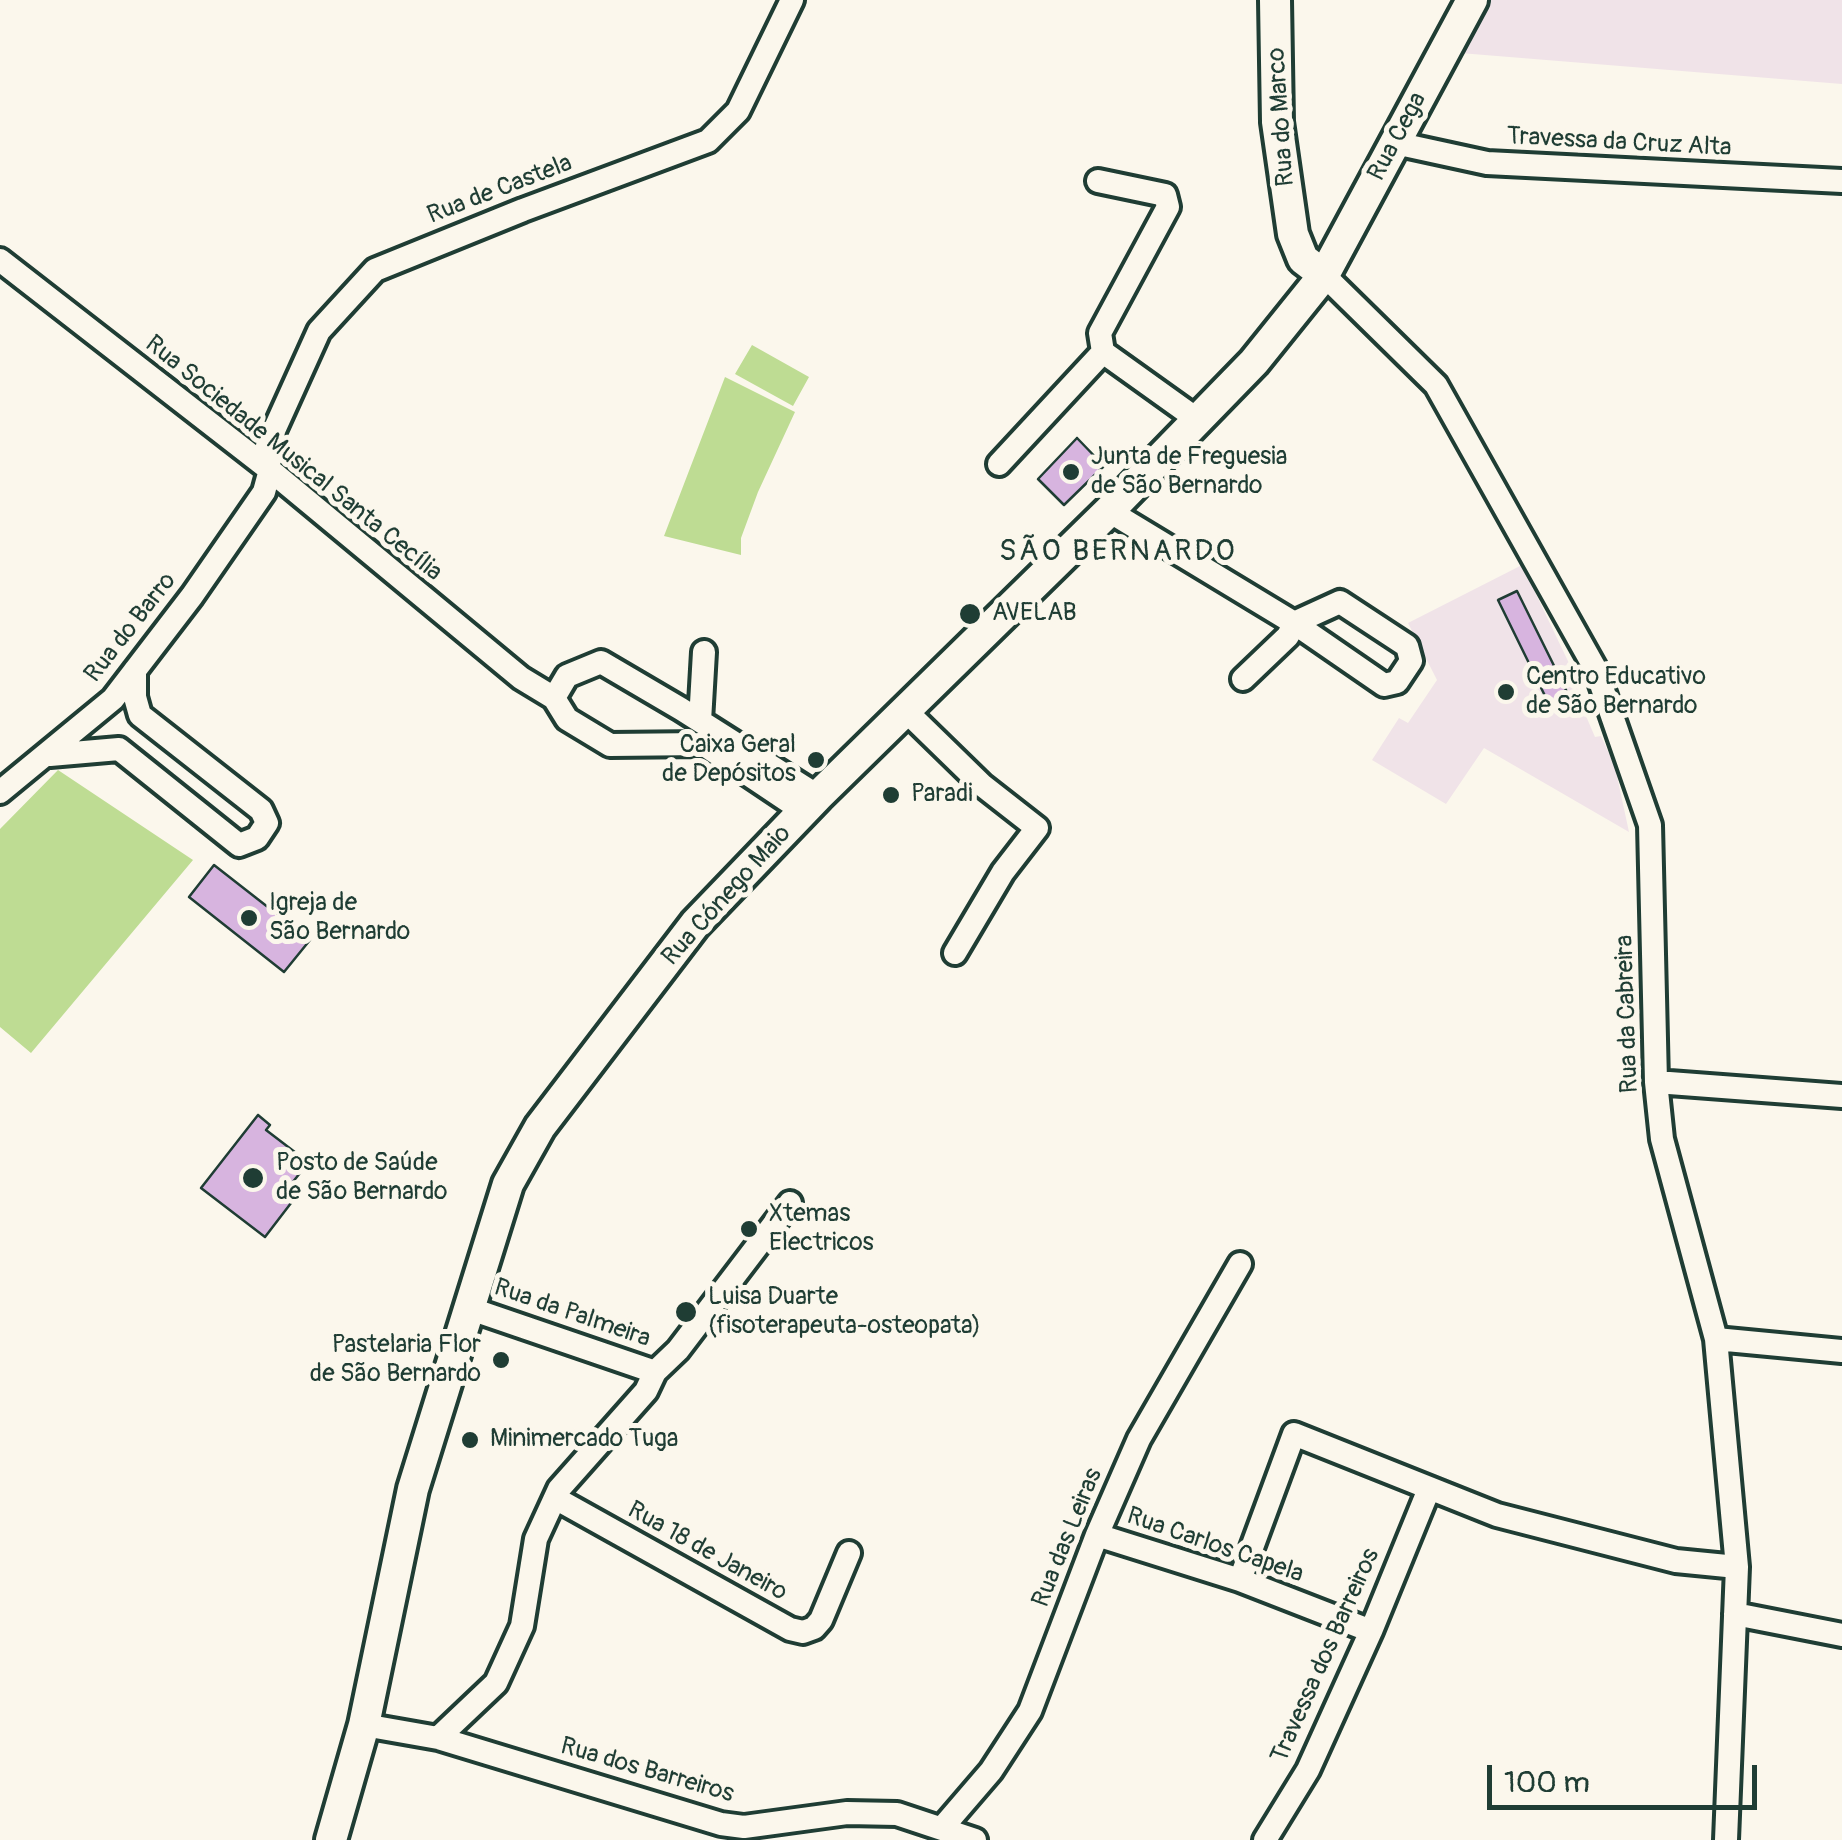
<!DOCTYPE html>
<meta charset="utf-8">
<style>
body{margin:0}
#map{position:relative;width:1842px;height:1840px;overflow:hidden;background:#fbf7ec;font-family:Pangolin,sans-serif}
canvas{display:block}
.scale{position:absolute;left:1487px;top:1765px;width:270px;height:45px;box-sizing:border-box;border:5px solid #1f3d34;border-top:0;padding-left:12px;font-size:30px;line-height:35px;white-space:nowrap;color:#1f3d34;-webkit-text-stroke:8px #fbf7ec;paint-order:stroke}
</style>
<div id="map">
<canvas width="1842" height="1840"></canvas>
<div class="scale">100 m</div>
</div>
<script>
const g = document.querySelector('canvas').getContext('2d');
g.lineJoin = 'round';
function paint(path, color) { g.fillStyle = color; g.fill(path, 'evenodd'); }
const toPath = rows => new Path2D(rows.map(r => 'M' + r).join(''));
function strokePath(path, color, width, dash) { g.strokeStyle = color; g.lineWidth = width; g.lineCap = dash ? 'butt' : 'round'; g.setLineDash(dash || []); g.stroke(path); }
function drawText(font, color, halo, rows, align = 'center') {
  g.font = font + ' Pangolin,sans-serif'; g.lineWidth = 10; g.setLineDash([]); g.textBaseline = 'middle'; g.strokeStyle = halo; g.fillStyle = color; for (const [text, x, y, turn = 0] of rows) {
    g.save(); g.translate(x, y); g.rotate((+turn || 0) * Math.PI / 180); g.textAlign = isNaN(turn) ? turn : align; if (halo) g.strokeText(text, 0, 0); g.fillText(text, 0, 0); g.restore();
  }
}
paint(toPath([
 [1489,0,1842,0,1842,84,1460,53],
 [1522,565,1589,705,1583,709,1595,737,1601,736,1615,767,1629,832,1484,748,1446,804,1372,760,1399,718,1408,723,1437,680,1408,623]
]), '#f0e3e8');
paint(toPath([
 [752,345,809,377,793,406,735,374],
 [725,377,795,412,758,492,741,538,741,555,664,536],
 [58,770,193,860,31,1053,0,1027,0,829]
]), '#bedc93');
const building = toPath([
 [1077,438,1104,466,1064,505,1038,479,1077,438],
 [1517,591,1568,694,1549,704,1498,600,1517,591],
 [214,865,310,940,284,972,189,897,214,865],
 [258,1115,270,1125,266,1130,300,1156,292,1167,300,1173,292,1183,301,1190,265,1237,201,1188,258,1115]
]);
paint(building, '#d7b4df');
strokePath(building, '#1f3d34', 2.5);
const minor = toPath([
 [1395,143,1487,163,1842,181],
 [1098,181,1165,195,1168,207,1100,333,1103,352],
 [0,260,270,470,521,678,554,698,567,719,610,745,703,744,803,811],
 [1324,275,1436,385,1596,670,1650,825,1656,1082,1662,1139,1716,1339,1737,1567,1726,1840],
 [999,464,1103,352,1198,420],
 [1109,511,1294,623,1384,685,1397,682,1411,661,1407,646,1340,602,1294,623,1288,636,1243,679],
 [554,698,567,676,601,662,681,709,818,796],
 [905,710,982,785,1037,828,1003,872,955,953],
 [700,721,704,652],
 [50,755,119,749,239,845,257,838,267,823,261,810,140,715,135,697,135,670],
 [0,792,113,699,192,596,264,492,270,470,267,446,319,331,375,270,523,210,708,141,738,111,792,0],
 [1656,1082,1842,1096],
 [471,1309,655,1372],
 [1716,1339,1842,1351],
 [555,1498,790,1629,803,1632,814,1628,821,1620,849,1553],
 [1097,1535,1240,1580,1371,1631],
 [1240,1580,1294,1434,1497,1515,1676,1561,1737,1567],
 [1735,1614,1842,1635],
 [364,1725,438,1738,721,1824,744,1827,847,1813,897,1814,975,1840],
 [438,1738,496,1683,522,1626,536,1539,559,1489,646,1391,655,1372,678,1350,790,1203],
 [942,1828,991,1771,1030,1711,1097,1535,1139,1439,1240,1264],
 [1265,1840,1308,1770,1371,1631,1429,1489]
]);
const major = toPath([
 [1275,0,1277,122,1293,234,1303,259,1324,275],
 [331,1840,364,1725,413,1489,508,1184,540,1127,695,924,818,796,1109,511,1254,362,1324,275,1472,0]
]);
strokePath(minor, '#1f3d34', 30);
strokePath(major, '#1f3d34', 38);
strokePath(minor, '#fbf7ec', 22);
strokePath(major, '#fbf7ec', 30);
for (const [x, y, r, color] of [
 [1071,472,10,"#1f3d34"],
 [970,614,12,"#1f3d34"],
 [1506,692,10,"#1f3d34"],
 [816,760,10,"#1f3d34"],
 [891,795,10,"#1f3d34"],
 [249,918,10,"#1f3d34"],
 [253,1178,12,"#1f3d34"],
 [749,1229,10,"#1f3d34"],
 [686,1312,12,"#1f3d34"],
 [501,1360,10,"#1f3d34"],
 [470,1440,10,"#1f3d34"]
]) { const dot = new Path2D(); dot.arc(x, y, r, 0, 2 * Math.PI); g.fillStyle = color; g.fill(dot); strokePath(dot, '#fbf7ec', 4); }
drawText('25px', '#1f3d34', '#fbf7ec', [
 ["Rua do Marco",1282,117,-94],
 ["Rua Cega",1398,137,-62],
 ["Travessa da Cruz Alta",1619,143,3],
 ["Rua de Castela",500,190,-21],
 ["Rua Sociedade Musical Santa Cecília",293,459,39],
 ["Rua do Barro",131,628,-52],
 ["Rua Cónego Maio",727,896,-48],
 ["Rua da Cabreira",1628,1014,-92],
 ["Rua da Palmeira",572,1314,19],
 ["Rua das Leiras",1068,1538,-68],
 ["Rua Carlos Capela",1215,1546,19],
 ["Rua 18 de Janeiro",707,1552,29],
 ["Travessa dos Barreiros",1326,1656,-66],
 ["Rua dos Barreiros",647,1771,16]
]);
drawText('25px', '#1f3d34', '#fbf7ec', [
 ["Junta de Freguesia",1091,458],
 ["de São Bernardo",1091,487],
 ["AVELAB",992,614],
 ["Centro Educativo",1526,678],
 ["de São Bernardo",1526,707],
 ["Caixa Geral",796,746,"right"],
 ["de Depósitos",796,775,"right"],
 ["Paradi",911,795],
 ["Igreja de",269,904],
 ["São Bernardo",269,933],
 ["Posto de Saúde",276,1164],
 ["de São Bernardo",276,1193],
 ["Xtemas",769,1215],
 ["Electricos",769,1244],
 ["Luisa Duarte",708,1298],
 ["(fisoterapeuta-osteopata)",708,1327],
 ["Pastelaria Flor",481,1346,"right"],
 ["de São Bernardo",481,1375,"right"],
 ["Minimercado Tuga",490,1440]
], 'left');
g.letterSpacing = '2.5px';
drawText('30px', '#1f3d34', '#fbf7ec', [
 ["SÃO BERNARDO",1118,552]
]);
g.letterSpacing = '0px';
</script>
